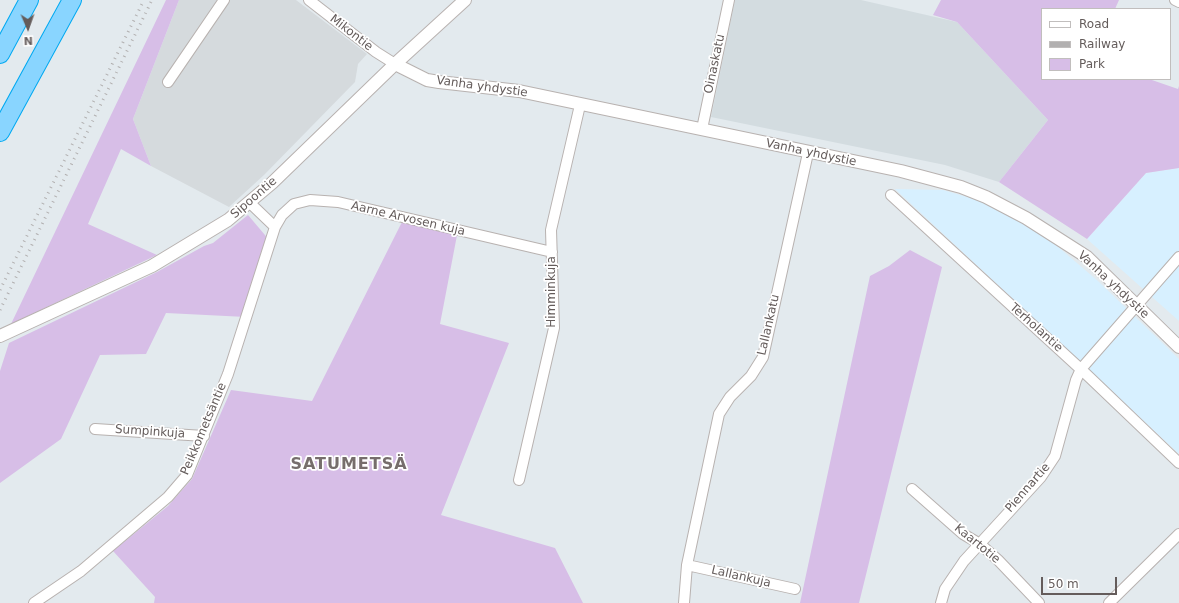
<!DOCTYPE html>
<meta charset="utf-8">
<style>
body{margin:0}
#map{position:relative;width:1179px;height:603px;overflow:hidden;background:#e3eaee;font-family:"DejaVu Sans",sans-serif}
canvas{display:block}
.legend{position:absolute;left:1041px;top:8px;width:130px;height:72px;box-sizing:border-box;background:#fff;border:1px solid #c1bebd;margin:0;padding:5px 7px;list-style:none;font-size:12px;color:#645c5b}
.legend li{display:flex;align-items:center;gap:8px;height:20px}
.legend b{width:20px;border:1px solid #c1bebd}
.north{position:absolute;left:8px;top:8px;width:40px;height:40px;-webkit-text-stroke:3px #fff;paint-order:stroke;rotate:178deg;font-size:11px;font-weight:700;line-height:16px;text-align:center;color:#645c5b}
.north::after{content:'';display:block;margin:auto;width:14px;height:18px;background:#645c5b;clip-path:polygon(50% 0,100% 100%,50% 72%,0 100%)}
.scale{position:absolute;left:1041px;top:577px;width:76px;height:18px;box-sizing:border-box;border:2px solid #645c5b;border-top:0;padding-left:5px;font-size:12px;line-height:14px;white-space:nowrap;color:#645c5b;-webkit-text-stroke:3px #fff;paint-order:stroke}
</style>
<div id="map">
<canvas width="1179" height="603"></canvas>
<ul class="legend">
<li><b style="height:5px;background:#fff"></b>Road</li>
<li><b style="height:5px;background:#b2b0b0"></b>Railway</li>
<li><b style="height:11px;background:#d7bee7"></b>Park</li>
</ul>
<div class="north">N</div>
<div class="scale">50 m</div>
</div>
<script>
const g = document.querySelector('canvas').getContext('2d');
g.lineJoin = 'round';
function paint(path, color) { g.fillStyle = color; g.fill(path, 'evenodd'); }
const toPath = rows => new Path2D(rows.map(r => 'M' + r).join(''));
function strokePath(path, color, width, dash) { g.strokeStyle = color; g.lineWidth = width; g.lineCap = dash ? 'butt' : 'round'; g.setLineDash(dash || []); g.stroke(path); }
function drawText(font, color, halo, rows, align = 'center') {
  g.font = font + ' "DejaVu Sans",sans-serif'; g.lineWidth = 3.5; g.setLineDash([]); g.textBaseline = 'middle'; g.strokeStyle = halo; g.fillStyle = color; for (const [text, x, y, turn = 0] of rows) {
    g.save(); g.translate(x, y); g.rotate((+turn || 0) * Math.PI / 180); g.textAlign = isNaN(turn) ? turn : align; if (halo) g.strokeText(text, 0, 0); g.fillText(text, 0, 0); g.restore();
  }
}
paint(toPath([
 [1179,168,1179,321,1087,239,1146,173],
 [895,189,943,190,995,205,1043,234,1098,281,1179,359,1179,454]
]), '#d7f0ff');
paint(toPath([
 [179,0,296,0,367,54,358,64,355,82,264,175,229,207,151,166,133,119]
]), '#d5dadd');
paint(toPath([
 [735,0,861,0,957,22,1048,120,999,182,945,165,711,117]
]), '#d3dce0');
paint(toPath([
 [166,0,179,0,133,119,151,166,121,149,88,224,157,255,11,324],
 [941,0,1119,0,1115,9,1042,9,1042,79,1149,79,1178,89,1179,86,1179,168,1146,173,1087,239,999,182,1048,120,957,22,933,15],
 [248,215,270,241,246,317,166,313,146,354,100,355,61,439,0,483,0,371,9,343,157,272,204,246,213,243],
 [404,218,458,230,440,324,509,343,441,515,555,548,583,603,154,603,155,597,113,551,168,506,192,479,231,390,312,401],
 [910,250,942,267,859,603,800,603,870,276,889,266]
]), '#d7bee7');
const minor = toPath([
 [309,0,376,52,395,64],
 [1175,0,1179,2],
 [168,82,224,0],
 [702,129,729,0],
 [891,195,1086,374,1179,463],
 [275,227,282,215,294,204,310,200,338,202,552,252],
 [95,429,204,436],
 [519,480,554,328,551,230,580,105],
 [912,489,963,534,980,544,998,560,1039,603],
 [687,565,795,589],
 [34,603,81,571,168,497,187,475,228,374,275,227,250,203],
 [684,603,687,565,719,414,730,397,751,376,763,357,808,153],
 [941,603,945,589,964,561,1041,477,1055,456,1076,380,1081,369,1179,257],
 [1109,603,1179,534]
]);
const tertiary = toPath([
 [395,64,427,80,439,82,519,91,901,171,961,187,986,197,1026,218,1087,257,1179,347],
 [0,336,152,266,228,220,272,183,395,64,465,0]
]);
const motorway = toPath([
 [0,54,29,0],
 [0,132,72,0]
]);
strokePath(minor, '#b8b2b0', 12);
strokePath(tertiary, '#b8b2b0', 14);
strokePath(motorway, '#00a9f1', 20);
strokePath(minor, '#fff', 10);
strokePath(tertiary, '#fff', 12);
strokePath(motorway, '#89d5ff', 18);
strokePath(toPath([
 [0,290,144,0],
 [0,310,152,0]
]), '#b2b0b0', 3, [1, 5]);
drawText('12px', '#645c5b', '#fff', [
 ["Mikontie",351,33,38],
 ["Oinaskatu",715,64,-78],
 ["Vanha yhdystie",482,87,8],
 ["Vanha yhdystie",811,153,12],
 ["Sipoontie",254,198,-41],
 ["Aarne Arvosen kuja",408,219,13],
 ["Vanha yhdystie",1113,285,43],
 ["Himminkuja",552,292,-90],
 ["Lallankatu",769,325,-77],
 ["Terholantie",1036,328,42],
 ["Peikkometsäntie",204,429,-67],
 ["Sumpinkuja",150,432,4],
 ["Piennartie",1028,488,-49],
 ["Kaartotie",977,544,39],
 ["Lallankuja",741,577,13]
]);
g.letterSpacing = '1px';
drawText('bold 16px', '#766d6c', '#fff', [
 ["SATUMETSÄ",349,465]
]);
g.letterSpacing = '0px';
</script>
